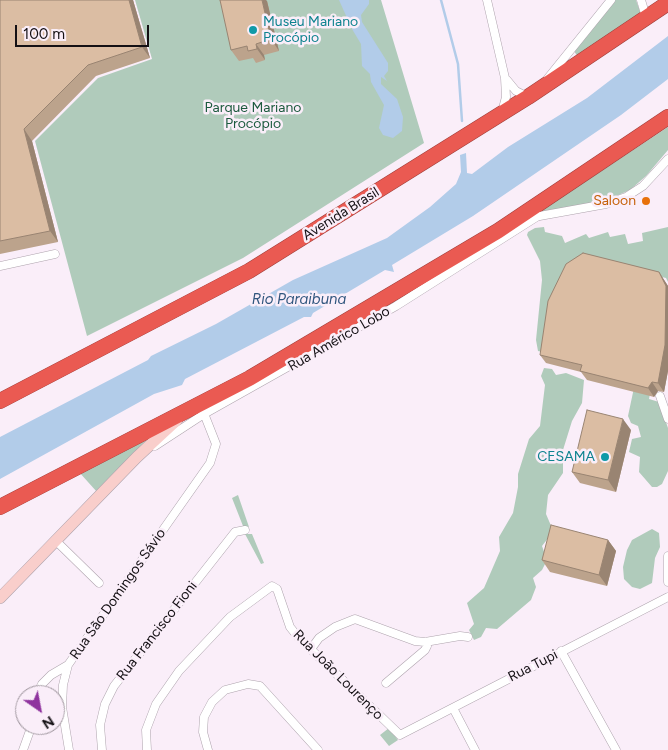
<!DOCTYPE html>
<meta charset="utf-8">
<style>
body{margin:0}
#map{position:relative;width:668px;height:750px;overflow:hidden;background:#faeef9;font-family:Figtree,sans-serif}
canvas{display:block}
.north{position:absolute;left:15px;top:685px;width:50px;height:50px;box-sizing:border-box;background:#faeef9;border:1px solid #9e959d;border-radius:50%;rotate:147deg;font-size:14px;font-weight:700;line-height:20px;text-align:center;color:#141014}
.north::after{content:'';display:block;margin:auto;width:18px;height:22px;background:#8f339e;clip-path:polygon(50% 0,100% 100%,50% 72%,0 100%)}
.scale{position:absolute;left:15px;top:25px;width:134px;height:22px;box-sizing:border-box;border:2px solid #141014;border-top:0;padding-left:6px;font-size:15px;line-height:18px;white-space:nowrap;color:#141014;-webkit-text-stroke:4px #faeef9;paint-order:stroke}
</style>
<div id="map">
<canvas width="668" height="750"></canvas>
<div class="north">N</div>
<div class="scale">100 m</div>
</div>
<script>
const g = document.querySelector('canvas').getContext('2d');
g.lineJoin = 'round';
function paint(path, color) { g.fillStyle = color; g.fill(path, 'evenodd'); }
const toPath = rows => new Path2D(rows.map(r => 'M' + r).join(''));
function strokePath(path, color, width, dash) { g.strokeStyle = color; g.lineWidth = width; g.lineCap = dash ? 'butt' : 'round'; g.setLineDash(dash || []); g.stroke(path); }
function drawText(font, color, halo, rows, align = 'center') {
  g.font = font + ' Figtree,sans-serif'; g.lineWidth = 5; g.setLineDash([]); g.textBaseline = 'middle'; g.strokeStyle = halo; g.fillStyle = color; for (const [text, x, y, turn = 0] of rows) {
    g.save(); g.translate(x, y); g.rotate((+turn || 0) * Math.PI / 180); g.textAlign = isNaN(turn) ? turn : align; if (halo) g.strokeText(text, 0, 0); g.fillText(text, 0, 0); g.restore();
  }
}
paint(toPath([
 [135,0,381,0,424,143,243,258,87,336,35,141,98,78,152,59],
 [615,0,636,0,641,14,578,57,574,51],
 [668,127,668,150,646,176,630,190,609,199,536,214],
 [544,227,545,232,562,236,565,243,586,234,589,238,608,232,610,237,625,234,628,244,643,241,642,233,668,227,668,282,666,278,589,259,542,352,538,351,536,340,542,280,540,261,527,235,528,232,535,228],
 [544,368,552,369,556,375,566,373,584,380,582,403,572,421,563,450,563,473,548,495,546,514,552,528,549,537,542,546,547,560,542,570,533,578,536,587,531,600,497,629,486,628,481,637,474,640,469,630,474,624,467,603,484,588,500,551,499,537,513,513,518,487,518,474,529,439,540,426,545,385,541,376],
 [635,383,651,389,649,399,659,402,668,428,668,471,662,484,657,487,652,487,639,472,640,457,629,452,632,439,641,437,638,426,631,423,628,416],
 [152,434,97,492,79,472],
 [238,495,249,527,243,526,232,498],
 [652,529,659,533,660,547,655,558,652,583,640,589,632,587,624,579,623,567,627,550,632,540],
 [245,534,252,534,264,563,261,564],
 [389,728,398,740,389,746,380,735]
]), '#b0cbbb');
paint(toPath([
 [339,0,369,0,369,4,361,15,362,22,388,63,388,71,384,76,387,81,381,77,381,84,397,99,403,117,402,131,393,138,383,135,379,128,384,105,371,82,370,74,362,66,361,44,352,29],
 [668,36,668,79,621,115,473,216,392,265,394,272,385,270,313,313,311,317,304,317,185,379,182,385,154,394,0,479,0,437,148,360,151,356,216,324,293,280,387,238,430,207,456,184,461,172,460,155,466,153,467,173,472,174,508,147,587,98]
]), '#b2cce9');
strokePath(toPath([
 [441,0,458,64,462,121]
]), '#b2cce9', 2.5);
const street = toPath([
 [487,0,505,78,506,97,502,112],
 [641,0,646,17],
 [548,78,611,0],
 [507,80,516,91,528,97],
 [534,217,606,204,626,197,643,186,668,159],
 [0,266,55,254],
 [660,396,668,419],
 [155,446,204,414,396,306,538,216],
 [55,540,99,583],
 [668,556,668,582],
 [311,649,319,638,335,627,355,619,415,641,425,642,460,636,468,637],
 [561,651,616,750],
 [386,683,425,650,427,646,425,642],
 [37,695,42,684,51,675,68,665],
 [453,708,475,750],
 [23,750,32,725],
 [69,750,62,707,63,685,68,665,210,463,216,444,203,411],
 [102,750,100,725,105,704,114,686,235,532,245,530],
 [147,750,146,730,156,704,179,671,230,617,272,586,277,589,290,627,298,637,400,735,668,597],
 [208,750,203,732,204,717,212,702,225,690,248,684,260,686,318,750]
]);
const secondary = toPath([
 [0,598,137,457,177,420]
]);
const highway = toPath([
 [0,401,249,271,528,97,668,3],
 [0,507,250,378,498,231,668,117]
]);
strokePath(street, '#aea3ad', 9);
strokePath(secondary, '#aea3ad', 12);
strokePath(highway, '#9f403c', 16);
strokePath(street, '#fff', 8);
strokePath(secondary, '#f9cecb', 11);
strokePath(highway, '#ea5a52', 15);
paint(toPath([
 [0,0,133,0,150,58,96,76,32,141,58,242,0,254],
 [267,1,279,51,264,55,265,60,256,63,253,58,239,61,231,50],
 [659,272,668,286,668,371,664,392,658,391,654,397,587,380,581,372,546,363,540,355],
 [631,430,616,492,580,483,572,472],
 [608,540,616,551,607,586,550,572,542,560]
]), '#bca38c');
paint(toPath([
 [129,0,133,0,150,58,142,47],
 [262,0,266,0,267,1,279,51,271,39],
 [256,44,264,55,265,60,257,49],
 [24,129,32,141,58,242,50,231],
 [659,272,668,286,668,371,664,392,658,383],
 [652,382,658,391,654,397,648,388],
 [623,419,631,430,616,492,608,480],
 [608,540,616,551,607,586,599,575]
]), '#998472');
const building = toPath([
 [0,0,129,0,142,47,88,65,24,129,50,231,0,241,0,0],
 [220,0,262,0,271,39,256,44,257,49,248,51,247,46,231,50,220,0],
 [583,253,659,272,666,286,665,345,658,383,652,382,648,388,580,371,582,365,540,355,548,301,566,264,583,253],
 [587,410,623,419,608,480,572,472,587,410],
 [551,525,608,540,599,575,542,560,551,525]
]);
paint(building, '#dbbda3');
strokePath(building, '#998472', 1);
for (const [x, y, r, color] of [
 [253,30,5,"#0f9aa8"],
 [646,201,5,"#e8710a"],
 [605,457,5,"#0f9aa8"]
]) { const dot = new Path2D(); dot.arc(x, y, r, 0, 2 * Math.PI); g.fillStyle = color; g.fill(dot); strokePath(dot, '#faeef9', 2); }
drawText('14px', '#0d838f', '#faeef9', [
 ["Museu Mariano",263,22],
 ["Procópio",263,38],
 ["CESAMA",595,457,"right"]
], 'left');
drawText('14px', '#1c5a3e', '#faeef9', [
 ["Parque Mariano",253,108],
 ["Procópio",253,124]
]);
drawText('14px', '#c56008', '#faeef9', [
 ["Saloon",636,201]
], 'right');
drawText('14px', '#141014', '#faeef9', [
 ["Avenida Brasil",341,214,-32],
 ["Rua Américo Lobo",339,339,-30],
 ["Rua São Domingos Sávio",118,594,-55],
 ["Rua Francisco Fioni",157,631,-52],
 ["Rua Tupi",533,666,-27],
 ["Rua João Lourenço",338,675,45]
]);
drawText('italic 15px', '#30567e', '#faeef9', [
 ["Rio Paraibuna",299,300]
]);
</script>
